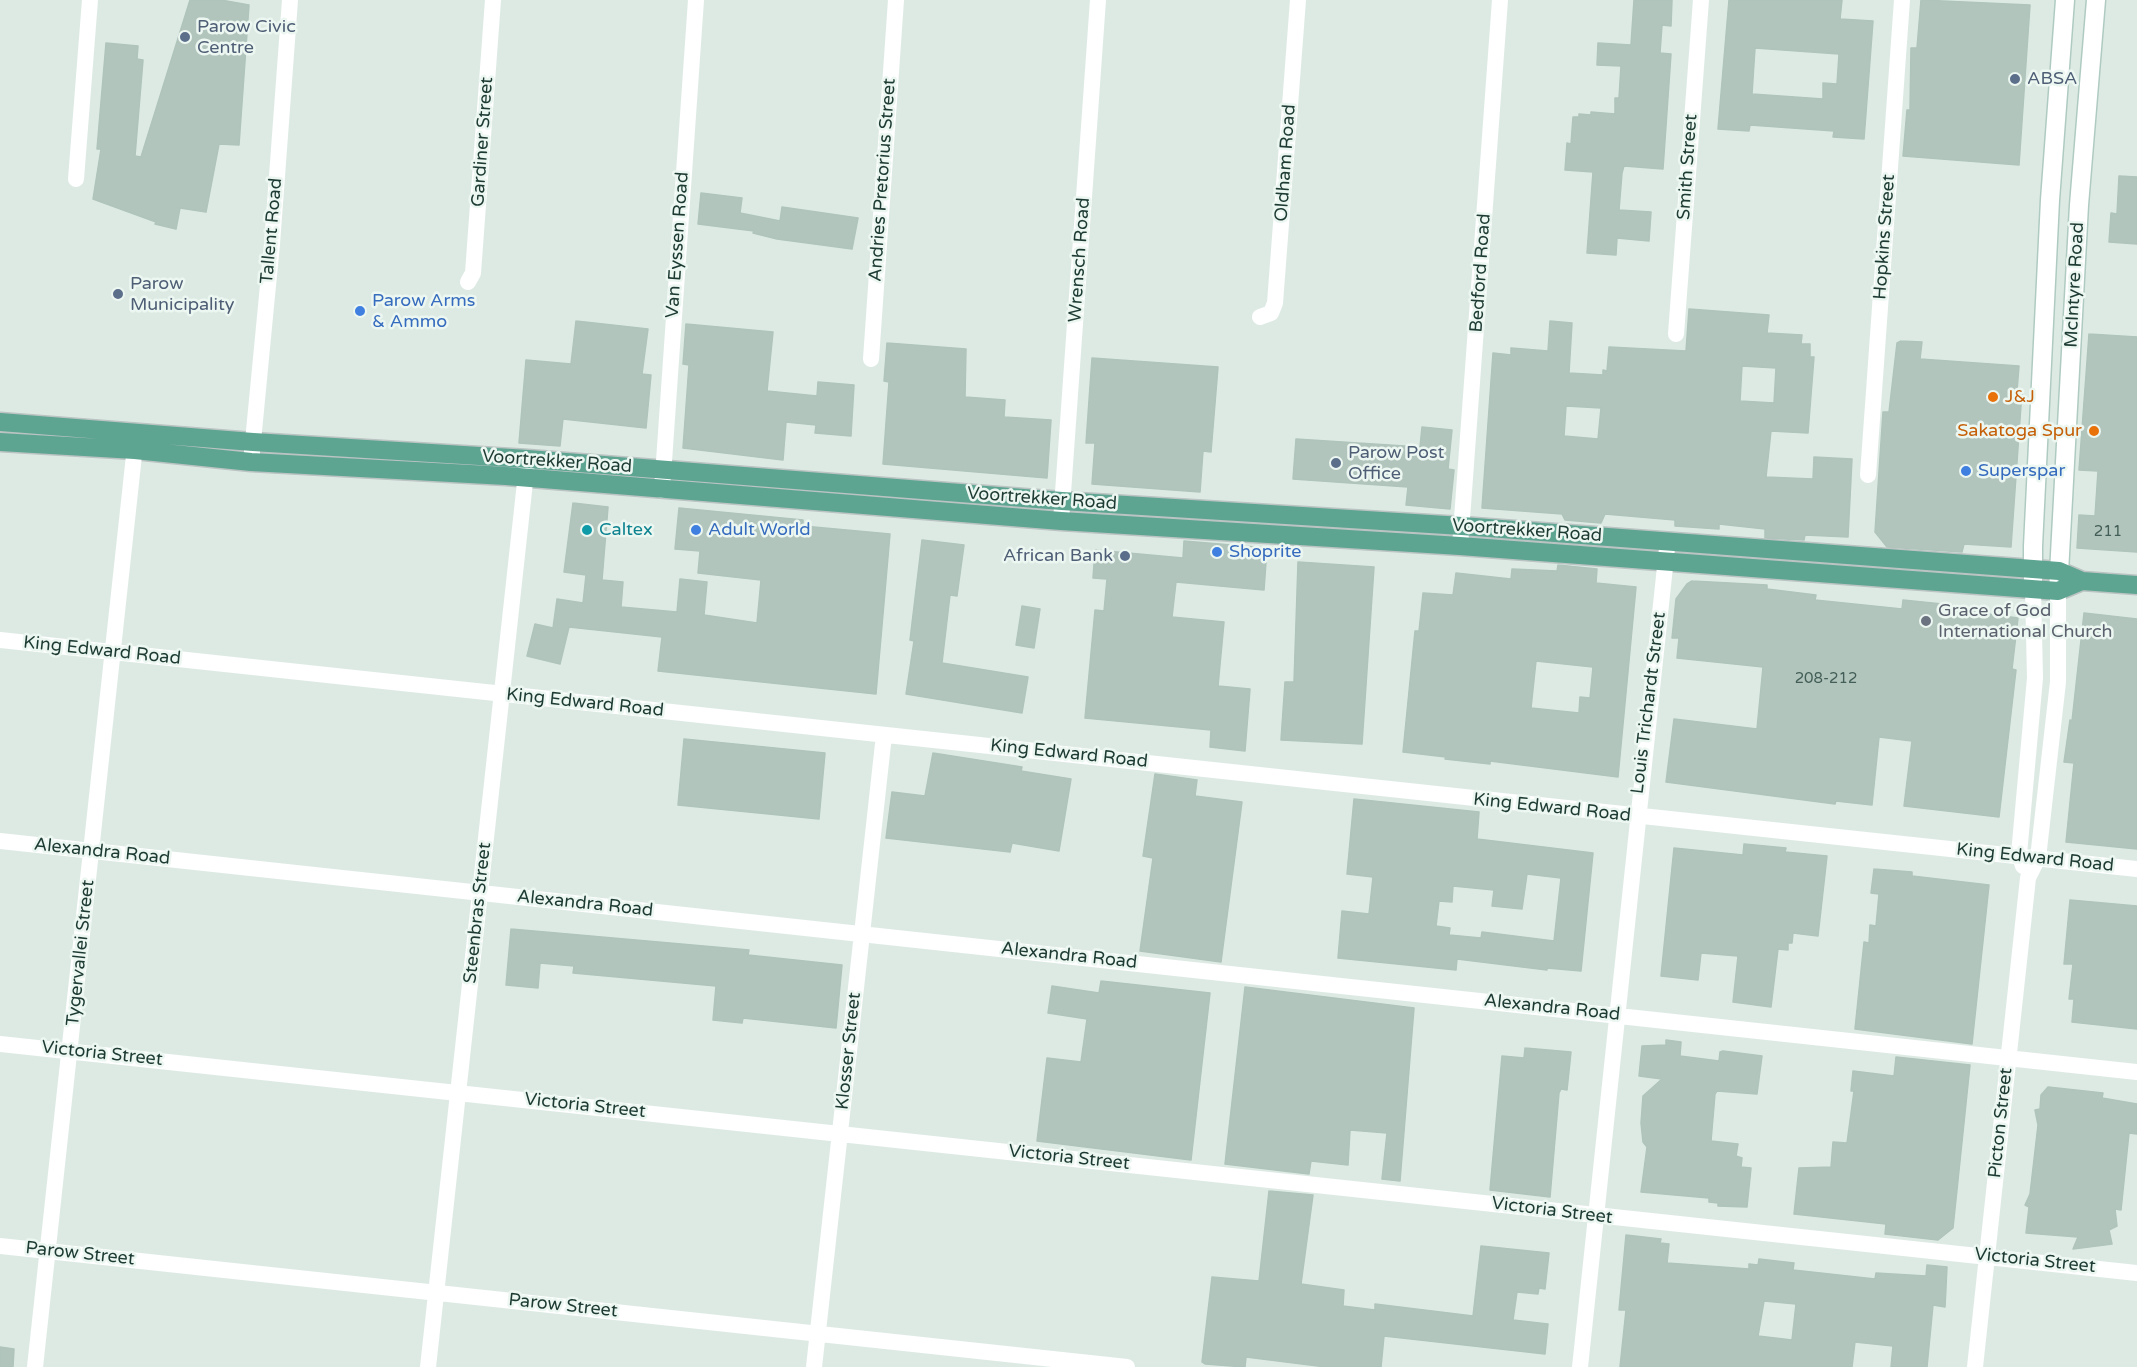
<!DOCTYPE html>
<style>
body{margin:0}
canvas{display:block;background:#ddeae4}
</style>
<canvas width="2137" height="1367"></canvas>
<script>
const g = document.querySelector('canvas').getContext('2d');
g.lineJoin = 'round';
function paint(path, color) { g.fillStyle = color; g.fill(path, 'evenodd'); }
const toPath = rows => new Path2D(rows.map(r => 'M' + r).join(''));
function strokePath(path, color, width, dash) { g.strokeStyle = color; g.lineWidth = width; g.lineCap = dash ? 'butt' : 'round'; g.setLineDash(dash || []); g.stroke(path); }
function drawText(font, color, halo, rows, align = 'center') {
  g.font = font + ' "Varela Round",sans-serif'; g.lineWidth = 5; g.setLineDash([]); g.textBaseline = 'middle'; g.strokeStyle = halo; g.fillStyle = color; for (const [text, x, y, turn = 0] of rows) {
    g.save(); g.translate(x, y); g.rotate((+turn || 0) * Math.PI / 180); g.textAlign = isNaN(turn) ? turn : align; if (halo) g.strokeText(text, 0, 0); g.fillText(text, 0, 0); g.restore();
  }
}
const building = toPath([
 [190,0,221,0,249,5,239,145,219,144,206,212,180,208,176,229,155,224,156,222,93,199,101,149,97,149,106,43,138,46,137,59,143,60,135,156,141,157,190,0],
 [1634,0,1672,0,1671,26,1662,25,1660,53,1671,54,1663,169,1624,166,1622,173,1619,210,1651,212,1649,241,1617,238,1616,255,1587,253,1593,172,1565,170,1567,143,1571,144,1573,117,1579,117,1579,114,1591,115,1591,112,1615,114,1615,98,1619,98,1621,66,1597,65,1598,43,1631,45,1634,0],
 [1729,0,1842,0,1840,19,1873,21,1864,139,1833,137,1834,131,1750,125,1749,131,1718,129,1729,0],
 [1755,48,1839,54,1837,84,1823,83,1823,99,1752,94,1755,48],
 [1921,0,2030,5,2019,165,1903,156,1907,110,1910,110,1911,48,1917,48,1921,0],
 [2119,176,2137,177,2137,244,2109,242,2111,213,2117,214,2119,176],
 [701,193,742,198,740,213,780,221,782,207,858,218,852,249,777,239,753,233,754,231,698,224,701,193],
 [1689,309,1769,315,1767,333,1802,335,1801,344,1810,344,1810,357,1814,357,1808,433,1771,431,1766,477,1813,479,1814,457,1852,459,1848,537,1805,535,1804,540,1765,538,1765,529,1719,524,1719,529,1675,526,1675,520,1605,514,1601,523,1565,520,1562,514,1482,508,1493,353,1511,355,1511,348,1548,351,1550,321,1572,323,1569,373,1603,375,1603,370,1607,371,1609,347,1686,351,1689,309],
 [1742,366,1776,368,1774,403,1740,401,1742,366],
 [1566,406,1601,408,1598,439,1564,436,1566,406],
 [576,321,648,329,642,374,651,375,646,428,563,419,560,446,519,443,526,360,571,364,576,321],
 [686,324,773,332,767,391,817,396,818,382,854,385,851,436,815,433,816,425,786,422,783,460,683,448,689,365,683,364,686,324],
 [2089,334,2137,337,2137,552,2077,548,2079,515,2095,516,2098,471,2079,470,2089,334],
 [1901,341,1922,342,1920,359,2019,366,2017,391,2022,391,2011,547,1964,544,1962,552,1887,547,1875,532,1883,412,1889,412,1897,343,1901,341],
 [887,343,966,349,965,397,1005,400,1004,417,1051,420,1047,478,883,464,889,382,884,381,887,343],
 [1092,358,1218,367,1211,452,1203,451,1200,492,1092,484,1095,443,1086,443,1092,358],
 [1422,427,1452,430,1448,469,1454,470,1450,509,1406,505,1408,487,1293,479,1296,439,1420,447,1422,427],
 [573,503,608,507,602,580,623,582,621,607,677,612,680,579,707,582,704,615,757,623,761,580,698,573,700,551,675,549,679,508,803,520,803,526,890,534,876,694,658,671,662,637,569,627,560,664,527,656,535,624,553,628,557,599,583,603,586,575,564,572,573,503],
 [922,540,964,545,957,596,950,595,942,663,1028,677,1022,713,906,694,914,641,910,640,922,540],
 [1184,541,1267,548,1264,590,1176,582,1172,617,1224,622,1218,686,1250,689,1245,751,1210,747,1211,730,1085,718,1095,610,1104,611,1107,579,1093,578,1095,550,1183,558,1184,541],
 [1298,562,1374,567,1362,744,1281,740,1285,682,1294,682,1298,562],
 [1558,565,1597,569,1596,583,1636,587,1618,777,1490,761,1490,764,1445,759,1446,757,1403,752,1415,631,1419,631,1423,593,1453,595,1456,573,1511,579,1512,569,1557,571,1558,565],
 [1536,661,1593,667,1590,698,1580,697,1579,713,1531,708,1536,661],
 [1692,581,1767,585,1767,589,1816,595,1815,600,1902,609,1903,600,1952,605,1952,609,2018,618,2012,669,2016,670,1999,817,1904,806,1912,741,1879,737,1872,805,1836,801,1835,804,1666,782,1674,719,1757,729,1763,667,1677,658,1679,638,1672,638,1676,599,1687,584,1692,581],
 [1022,606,1040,609,1034,648,1016,645,1022,606],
 [2084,613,2137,619,2137,849,2066,842,2074,763,2064,762,2070,720,2072,721,2084,613],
 [684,739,825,753,819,819,678,805,684,739],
 [933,753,1022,767,1021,771,1071,779,1059,851,1012,843,1010,852,886,838,892,792,925,796,933,753],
 [1155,774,1197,780,1195,796,1242,802,1221,962,1140,951,1153,858,1143,856,1155,774],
 [1354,799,1479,812,1477,839,1593,853,1581,971,1547,968,1547,970,1457,959,1456,970,1338,958,1342,911,1369,914,1373,877,1347,874,1354,799],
 [1527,874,1561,878,1554,941,1482,932,1481,938,1449,935,1450,928,1436,926,1439,901,1452,902,1453,886,1494,890,1492,906,1522,909,1527,874],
 [1744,844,1786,848,1785,852,1827,856,1818,936,1793,933,1792,943,1788,943,1788,950,1778,949,1771,1007,1733,1002,1738,956,1701,953,1698,980,1661,976,1674,848,1743,855,1744,844],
 [1874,869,1912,872,1912,876,1989,885,1972,1044,1855,1029,1864,942,1869,943,1870,925,1876,926,1879,894,1871,893,1874,869],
 [2070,900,2137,906,2137,1029,2072,1022,2074,999,2069,999,2073,964,2064,964,2070,900],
 [511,929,749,950,748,955,842,965,836,1028,743,1018,742,1023,713,1020,716,986,573,973,574,966,540,963,538,988,506,985,511,929],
 [1101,981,1210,993,1191,1160,1037,1141,1047,1058,1081,1062,1087,1019,1048,1013,1052,986,1099,993,1101,981],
 [1245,987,1414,1008,1400,1181,1382,1179,1387,1133,1350,1130,1348,1165,1311,1161,1309,1174,1225,1164,1245,987],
 [1666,1040,1681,1042,1680,1056,1719,1061,1720,1052,1723,1051,1762,1056,1757,1094,1717,1091,1715,1094,1711,1141,1738,1144,1736,1156,1742,1158,1741,1167,1751,1168,1747,1207,1718,1206,1718,1203,1709,1202,1709,1198,1641,1192,1647,1147,1643,1142,1641,1123,1643,1096,1662,1079,1639,1076,1642,1046,1666,1045,1666,1040],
 [1525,1048,1571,1052,1567,1090,1561,1089,1559,1093,1550,1197,1490,1190,1502,1056,1524,1058,1525,1048],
 [1896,1057,1970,1065,1953,1228,1938,1240,1885,1234,1886,1224,1794,1214,1799,1168,1831,1167,1833,1142,1847,1143,1854,1091,1851,1091,1853,1071,1894,1076,1896,1057],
 [2048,1087,2103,1093,2102,1098,2137,1104,2137,1134,2129,1133,2121,1210,2115,1209,2117,1226,2109,1230,2112,1244,2073,1249,2078,1237,2026,1233,2029,1207,2025,1205,2030,1194,2038,1125,2035,1110,2040,1109,2041,1095,2048,1087],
 [1269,1191,1313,1195,1301,1284,1344,1290,1343,1306,1375,1310,1375,1304,1473,1316,1481,1246,1549,1253,1545,1289,1539,1288,1538,1294,1517,1292,1513,1320,1548,1324,1545,1354,1384,1336,1381,1367,1326,1367,1246,1357,1245,1367,1205,1364,1202,1362,1212,1277,1259,1281,1269,1191],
 [1626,1235,1661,1239,1660,1243,1669,1244,1667,1263,1749,1269,1749,1264,1758,1265,1759,1259,1794,1263,1793,1270,1875,1279,1876,1273,1926,1276,1927,1265,1947,1267,1945,1307,1933,1305,1927,1367,1891,1367,1893,1346,1855,1342,1852,1367,1620,1367,1626,1310,1619,1310,1626,1235],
 [1764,1301,1796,1304,1792,1340,1758,1336,1764,1301],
 [0,1347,14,1349,13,1367,0,1367,0,1347]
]);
paint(building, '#b2c5bd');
strokePath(building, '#afc4bb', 1.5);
const secondary = toPath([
 [2033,589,2033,546,2050,200,2065,0],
 [2058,591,2079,205,2096,0]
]);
const primary = toPath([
 [0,422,253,442,528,459,1062,501,1462,526,2033,569,2059,571,2082,581,2137,585],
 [0,442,135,450,251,462,506,476,1061,521,1460,546,2058,591,2082,581]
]);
strokePath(secondary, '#afcbc1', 21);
strokePath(primary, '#bbc4c2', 21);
strokePath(toPath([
 [76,179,90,0],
 [468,282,473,273,493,0],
 [1260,317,1271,313,1275,303,1298,0],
 [1676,334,1701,0],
 [871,359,896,0],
 [251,462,272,244,290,0],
 [1868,475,1902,0],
 [662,490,696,0],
 [1061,521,1098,0],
 [1460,546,1500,0],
 [0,640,2137,869],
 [0,841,2137,1072],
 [2023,866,2019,854,2035,678,2033,589],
 [0,1044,2137,1273],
 [0,1246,1127,1367],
 [35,1367,136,437],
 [428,1367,527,464],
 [814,1367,884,735],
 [1580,1367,1667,548],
 [1975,1367,2028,878,2038,858,2058,682,2058,591]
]), '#fff', 16);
strokePath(secondary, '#fff', 18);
strokePath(primary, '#5da491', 18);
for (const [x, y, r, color] of [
 [185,37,6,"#5c6f8a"],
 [2015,79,6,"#5c6f8a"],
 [118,294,6,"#5c6f8a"],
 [360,311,6,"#3f7fe0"],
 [1993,397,6,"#e8710a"],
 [2094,431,6,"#e8710a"],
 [1336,463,6,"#5c6f8a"],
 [1966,471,6,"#3f7fe0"],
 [587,530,6,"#0f9aa8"],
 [696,530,6,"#3f7fe0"],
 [1217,552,6,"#3f7fe0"],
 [1125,556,6,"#5c6f8a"],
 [1926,621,6,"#6b7280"]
]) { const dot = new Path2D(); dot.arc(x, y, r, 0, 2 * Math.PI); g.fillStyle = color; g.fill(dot); strokePath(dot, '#edf7f2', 2); }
drawText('15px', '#425e56', null, [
 ["211",2108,532],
 ["208-212",1826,679]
]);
drawText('18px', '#4e5e75', '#edf7f2', [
 ["Parow Civic",197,27],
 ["Centre",197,48],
 ["ABSA",2027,79],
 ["Parow",130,284],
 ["Municipality",130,305],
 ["Parow Post",1348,453],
 ["Office",1348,474],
 ["African Bank",1113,556,"right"]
], 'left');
drawText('18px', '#1d3b33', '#edf7f2', [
 ["Gardiner Street",483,142,-86],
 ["Oldham Road",1286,163,-86],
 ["Smith Street",1688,167,-86],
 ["Andries Pretorius Street",883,180,-86],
 ["Tallent Road",272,231,-85],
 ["Hopkins Street",1885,237,-86],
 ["Van Eyssen Road",678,245,-86],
 ["Wrensch Road",1080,260,-86],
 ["Bedford Road",1481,273,-86],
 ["McIntyre Road",2075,285,-87],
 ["Voortrekker Road",557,462,4],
 ["Voortrekker Road",1042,499,4],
 ["Voortrekker Road",1527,531,4],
 ["King Edward Road",102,651,6],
 ["King Edward Road",585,703,6],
 ["Louis Trichardt Street",1649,703,-83],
 ["King Edward Road",1069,754,6],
 ["King Edward Road",1552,808,6],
 ["Alexandra Road",102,852,6],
 ["King Edward Road",2035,858,6],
 ["Alexandra Road",585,904,6],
 ["Steenbras Street",478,913,-84],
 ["Tygervallei Street",81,953,-84],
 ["Alexandra Road",1069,956,6],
 ["Alexandra Road",1552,1008,6],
 ["Klosser Street",849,1051,-84],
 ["Victoria Street",102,1054,6],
 ["Victoria Street",585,1106,6],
 ["Picton Street",2001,1123,-84],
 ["Victoria Street",1069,1158,6],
 ["Victoria Street",1552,1211,7],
 ["Parow Street",80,1254,6],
 ["Victoria Street",2035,1261,6],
 ["Parow Street",563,1306,6]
]);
drawText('18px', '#366cbe', '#edf7f2', [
 ["Parow Arms",372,301],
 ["& Ammo",372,322],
 ["Superspar",1978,471],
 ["Adult World",708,530],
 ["Shoprite",1229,552]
], 'left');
drawText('18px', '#c56008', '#edf7f2', [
 ["J&J",2005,397],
 ["Sakatoga Spur",2082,431,"right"]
], 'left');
drawText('18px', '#0d838f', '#edf7f2', [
 ["Caltex",599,530]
], 'left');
drawText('18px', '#5b616d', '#edf7f2', [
 ["Grace of God",1938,611],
 ["International Church",1938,632]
], 'left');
</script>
